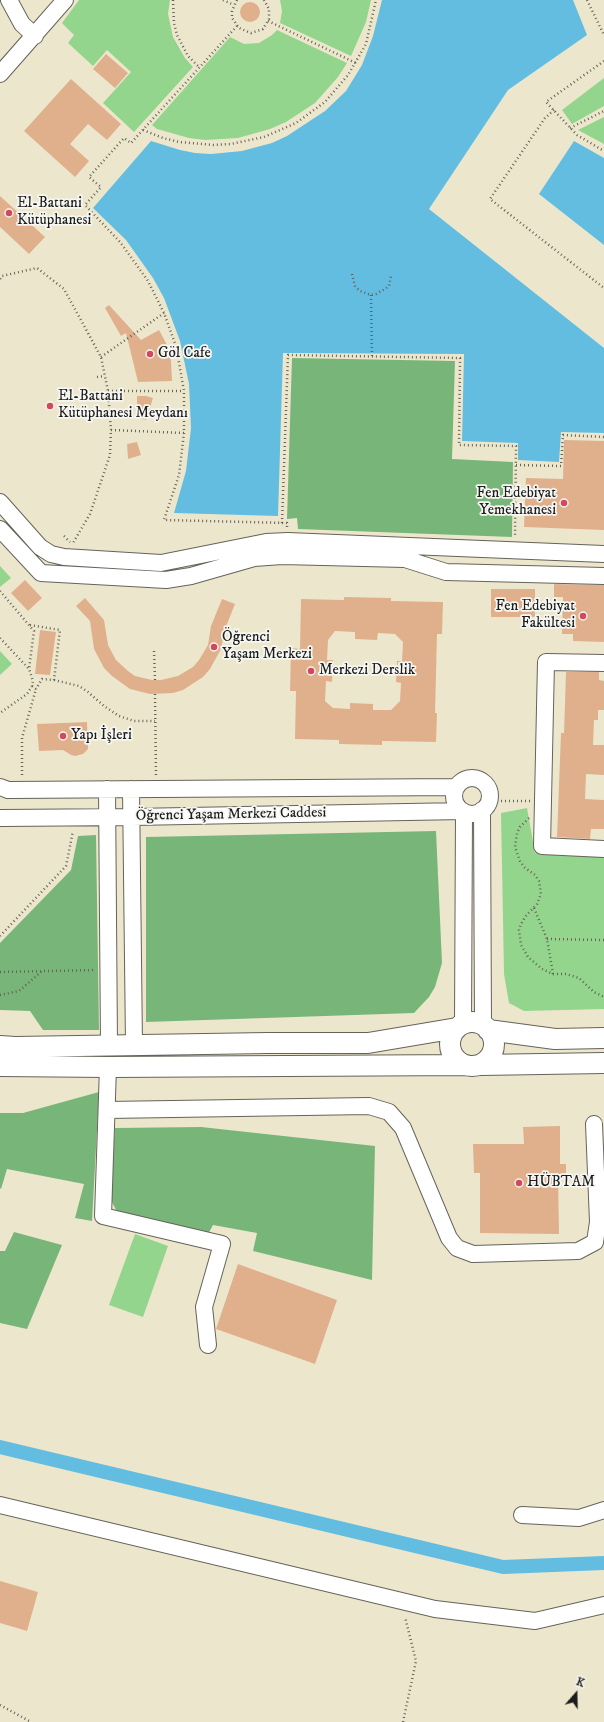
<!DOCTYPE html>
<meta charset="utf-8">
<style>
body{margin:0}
#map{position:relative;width:604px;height:1722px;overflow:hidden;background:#ece7cc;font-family:"IM FELL DW Pica",serif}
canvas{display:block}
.north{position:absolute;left:556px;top:1674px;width:40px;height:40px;-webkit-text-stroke:3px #f6f6f2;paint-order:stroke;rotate:20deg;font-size:11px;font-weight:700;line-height:16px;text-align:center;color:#1c1c1c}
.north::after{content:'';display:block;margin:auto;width:14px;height:18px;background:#1c1c1c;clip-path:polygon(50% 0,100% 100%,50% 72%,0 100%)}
</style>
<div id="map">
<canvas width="604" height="1722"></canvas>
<div class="north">K</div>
</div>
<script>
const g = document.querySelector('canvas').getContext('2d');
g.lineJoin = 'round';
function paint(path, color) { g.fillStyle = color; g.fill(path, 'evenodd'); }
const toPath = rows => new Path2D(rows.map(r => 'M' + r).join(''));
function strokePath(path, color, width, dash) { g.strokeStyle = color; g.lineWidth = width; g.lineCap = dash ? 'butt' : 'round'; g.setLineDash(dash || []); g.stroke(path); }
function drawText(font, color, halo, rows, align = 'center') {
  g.font = font + ' "IM FELL DW Pica",serif'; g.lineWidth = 3.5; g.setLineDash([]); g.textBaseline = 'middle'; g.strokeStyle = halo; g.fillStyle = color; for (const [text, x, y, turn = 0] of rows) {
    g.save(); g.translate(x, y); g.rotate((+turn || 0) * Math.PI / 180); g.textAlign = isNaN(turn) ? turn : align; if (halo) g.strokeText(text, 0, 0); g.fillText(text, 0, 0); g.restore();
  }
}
paint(toPath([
 [79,0,170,0,168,14,173,37,185,58,193,67,134,132,103,103,131,72,107,50,93,66,68,43,74,35,62,23],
 [280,0,371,0,366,22,351,56,280,23,282,11],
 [277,30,347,63,338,77,315,103,286,122,270,129,238,138,205,140,189,138,157,129,152,125,230,37,244,44,259,43,272,35],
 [604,78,604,106,572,124,562,110],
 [604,117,604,144,578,130],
 [0,566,11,578,0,587],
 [0,651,12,664,0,675],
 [527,808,535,853,553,855,604,857,604,1009,524,1011,509,1003,504,974,501,813],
 [135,1234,168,1246,143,1317,109,1305]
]), '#94d58d');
paint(toPath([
 [292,358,455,361,452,459,513,462,512,537,298,529,297,518,287,519],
 [436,831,442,963,435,987,429,997,414,1013,146,1022,146,837],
 [96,835,99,1030,43,1030,30,1011,0,1010,0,943,71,870,78,836],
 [99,1092,92,1221,75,1218,84,1184,7,1169,1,1189,0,1188,0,1113,23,1113],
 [201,1127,375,1146,372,1280,253,1251,257,1233,213,1225,207,1236,119,1216,110,1198,115,1128],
 [14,1232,62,1245,27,1329,0,1323,0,1251,5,1251]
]), '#77b678');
paint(toPath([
 [382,0,573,0,587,35,508,90,429,209,604,348,604,433,561,432,559,462,518,460,518,443,462,441,464,354,283,353,278,516,174,513,186,471,191,428,189,384,180,341,164,298,153,278,126,240,93,208,151,141,180,150,195,153,211,154,242,151,272,143,287,136,325,111,346,91,362,65,373,36],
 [574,141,604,158,604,245,539,194]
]), '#62bde0');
strokePath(toPath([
 [0,1447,503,1567,604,1563]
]), '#62bde0', 14);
paint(toPath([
 '240 12a10 10 0 1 1 20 0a10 10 0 1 1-20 0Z',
 [106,54,128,73,115,88,93,69],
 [71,79,121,124,107,140,88,124,70,144,89,161,75,177,24,131],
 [0,196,45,237,29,254,0,227],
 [109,305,141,340,159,330,166,343,171,361,172,381,138,382,126,333,121,336,105,308],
 [137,396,146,396,153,398,146,420,137,417],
 [564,440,604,441,604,530,524,527,526,478,563,479],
 [137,442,141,455,128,459,127,444],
 [25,580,42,598,28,611,11,593],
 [554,584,604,585,604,642,573,641,573,634,562,634,563,597,554,597],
 [491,589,535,589,535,617,491,617],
 [344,597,391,598,391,601,443,602,442,634,437,634,435,713,437,713,436,742,382,741,382,745,339,744,339,740,295,739,296,691,290,691,291,648,300,649,301,599,344,600],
 [335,631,355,632,355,639,377,640,378,633,395,634,403,642,402,661,397,661,396,682,401,683,400,701,391,710,373,710,373,704,350,703,350,709,333,708,325,701,326,681,332,682,333,660,327,660,328,640],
 [85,598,104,620,108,645,116,660,128,671,135,676,152,680,161,680,178,676,193,667,199,660,208,645,211,626,222,599,235,604,225,629,221,649,210,669,203,677,183,690,173,693,150,694,130,689,112,676,104,668,94,649,90,621,76,606],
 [40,630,56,632,50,675,35,674],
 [566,672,599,672,599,680,604,681,604,710,598,710,598,720,594,720,593,745,604,745,604,775,586,774,585,799,604,800,604,829,591,829,590,839,557,837,561,733,564,733],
 [87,722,88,749,83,754,75,756,71,755,63,750,39,751,37,724],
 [560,1126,560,1164,566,1164,566,1175,558,1175,559,1234,480,1233,480,1173,474,1173,473,1144,524,1144,523,1127],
 [238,1264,337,1300,315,1364,216,1329],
 [0,1581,38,1592,27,1631,0,1623]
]), '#e0b08d');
const minor = toPath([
 [9,0,22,24,35,36],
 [0,74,65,0],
 [0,502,40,547,51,554,64,557,161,563,266,542,288,541,604,554],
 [0,529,41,573,166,580,191,576,254,558,282,556,405,559,446,572,604,576],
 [604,663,546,662,542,846,604,849],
 '454 796a18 18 0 1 1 36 0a18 18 0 1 1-36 0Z',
 [0,787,8,790,456,787],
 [107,789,109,1046],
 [131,789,134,1045],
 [482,810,483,1025],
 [0,818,132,817,463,811],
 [463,1024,464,812],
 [108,1067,103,1216,222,1244,204,1307,208,1345],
 [107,1110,369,1106,389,1112,403,1128,449,1238,457,1248,473,1254,578,1251,595,1242,598,1222,594,1124],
 [0,1505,435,1609,535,1621,604,1605],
 [522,1515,579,1518,604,1510]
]);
const tertiary = toPath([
 '450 1044a22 22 0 1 1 44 0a22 22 0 1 1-44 0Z',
 [488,1030,555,1039,604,1038],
 [0,1046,15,1047,268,1043,368,1043,457,1028],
 [480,1065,604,1063],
 [0,1066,108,1067,466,1065]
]);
strokePath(minor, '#65635a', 18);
strokePath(tertiary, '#65635a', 22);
strokePath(toPath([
 [173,0,174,23,177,35,188,56,199,67],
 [223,0,234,5],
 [237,0,232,11,232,18,239,28,251,33,263,29,269,19,269,9,264,0],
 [587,0,604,35],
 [268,21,356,63],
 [237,26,131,143,124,138,89,177,101,187,85,205,120,242,148,281,164,313,176,346,184,391,184,433,179,475,164,520,287,523,287,528],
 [604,61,546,102,577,135,604,151],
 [554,110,545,118,490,199,604,288],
 [570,128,604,111],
 [143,130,163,138,179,142,214,145,231,144,264,137,296,123,325,102,348,75,366,44,376,0],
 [352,274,355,286,360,291,371,295,376,294,385,289,389,286,391,276],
 [0,279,2,276,37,268,64,289,101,357,108,391,111,430,110,455,90,514,73,543],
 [371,295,372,356],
 [101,357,164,313],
 [97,377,105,376],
 [108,391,184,391],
 [111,430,184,433],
 [516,465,561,466,563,435,604,437],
 [282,523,288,355,460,358,459,445,516,446,515,537],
 [64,536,70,542],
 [0,591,34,631,29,669],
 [30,625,60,630,54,680,42,679,36,689],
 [0,638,29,669,33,681,32,686,27,694,0,713],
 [154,651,155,680],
 [54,680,79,686,88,692,104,706,119,716,134,721,155,721],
 [155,694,156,776],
 [22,775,22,738,36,689,32,686],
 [493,801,530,801],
 [529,818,520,827,517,833,515,847,520,861,524,867,535,875,539,881,541,894,537,904,525,917,521,924,519,930,521,945,528,957,542,969,553,974,566,974,579,978,594,992,604,997],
 [534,908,547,939,553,974],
 [0,936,66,866,73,831],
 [547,939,604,940],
 [0,972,95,970],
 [0,995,19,991,42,971],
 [0,1705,31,1722],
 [403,1722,416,1661,405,1617]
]), '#65635a', 2.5, [1, 3]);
strokePath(minor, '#fff', 16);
strokePath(tertiary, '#fff', 20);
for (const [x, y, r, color] of [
 [9,213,4,"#d1495b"],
 [150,354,4,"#d1495b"],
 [50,406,4,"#d1495b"],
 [564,503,4,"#d1495b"],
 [583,616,4,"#d1495b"],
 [214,647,4,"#d1495b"],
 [311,671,4,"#d1495b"],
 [63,736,4,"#d1495b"],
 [519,1183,4,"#d1495b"]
]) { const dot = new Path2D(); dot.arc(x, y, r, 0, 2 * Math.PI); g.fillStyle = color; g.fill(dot); strokePath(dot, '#f6f6f2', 1.5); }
drawText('15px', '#1c1c1c', '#f6f6f2', [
 ["El-Battani",17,204],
 ["Kütüphanesi",17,221],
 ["Göl Cafe",158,354],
 ["El-Battani",58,397],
 ["Kütüphanesi Meydanı",58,414],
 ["Fen Edebiyat",556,494,"right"],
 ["Yemekhanesi",556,511,"right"],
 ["Fen Edebiyat",575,607,"right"],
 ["Fakültesi",575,624,"right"],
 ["Öğrenci",222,638],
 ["Yaşam Merkezi",222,655],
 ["Merkezi Derslik",319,671],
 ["Yapı İşleri",71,736],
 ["HÜBTAM",527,1183]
], 'left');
drawText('15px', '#1c1c1c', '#f6f6f2', [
 ["Öğrenci Yaşam Merkezi Caddesi",231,815,-1]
]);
</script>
